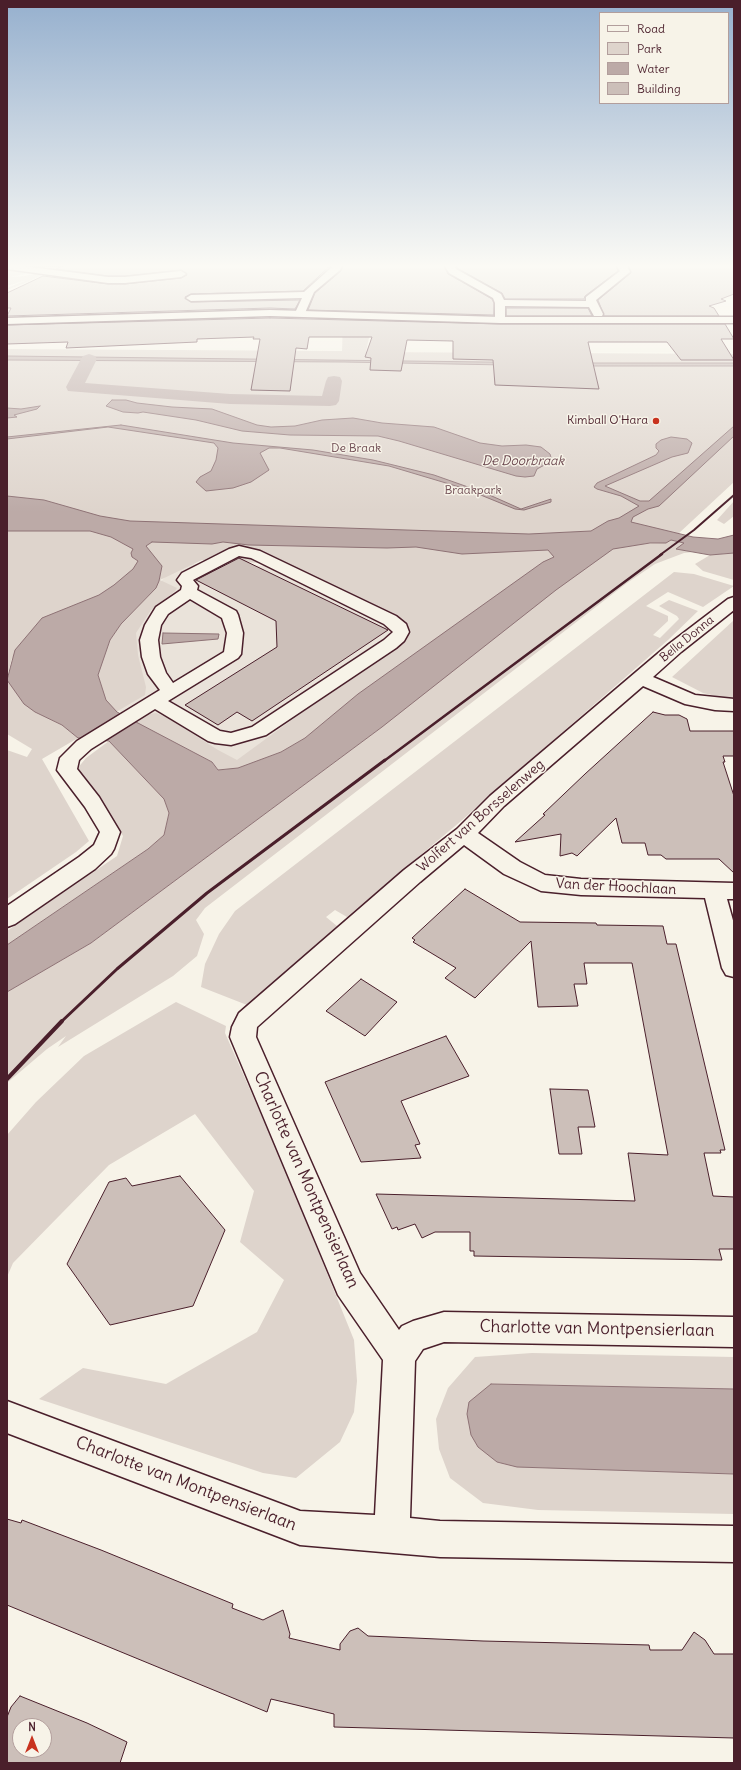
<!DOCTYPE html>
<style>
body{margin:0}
#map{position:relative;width:741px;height:1770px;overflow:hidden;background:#f7f3e8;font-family:Delius,sans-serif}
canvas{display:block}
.frame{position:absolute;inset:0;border:8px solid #4a1f2b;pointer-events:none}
.legend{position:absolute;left:599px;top:12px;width:130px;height:92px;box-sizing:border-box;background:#f7f3e8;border:1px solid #b29e9c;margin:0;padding:5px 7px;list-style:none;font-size:12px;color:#4a1f2b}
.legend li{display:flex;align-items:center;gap:8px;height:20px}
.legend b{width:20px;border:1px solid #b29e9c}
.north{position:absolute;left:12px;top:1718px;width:40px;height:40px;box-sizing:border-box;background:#f7f3e8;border:1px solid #b29e9c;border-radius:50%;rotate:0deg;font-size:11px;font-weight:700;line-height:16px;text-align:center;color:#4a1f2b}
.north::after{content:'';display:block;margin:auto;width:14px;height:18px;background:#c8321e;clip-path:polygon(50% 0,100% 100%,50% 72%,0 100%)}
</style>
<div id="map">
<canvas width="741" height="1770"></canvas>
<div class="frame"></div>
<ul class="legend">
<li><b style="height:5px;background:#f7f3e8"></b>Road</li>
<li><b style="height:11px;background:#ded4cc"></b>Park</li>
<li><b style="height:11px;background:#bcaaa7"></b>Water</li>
<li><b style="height:11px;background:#ccbfb9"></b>Building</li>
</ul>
<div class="north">N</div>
</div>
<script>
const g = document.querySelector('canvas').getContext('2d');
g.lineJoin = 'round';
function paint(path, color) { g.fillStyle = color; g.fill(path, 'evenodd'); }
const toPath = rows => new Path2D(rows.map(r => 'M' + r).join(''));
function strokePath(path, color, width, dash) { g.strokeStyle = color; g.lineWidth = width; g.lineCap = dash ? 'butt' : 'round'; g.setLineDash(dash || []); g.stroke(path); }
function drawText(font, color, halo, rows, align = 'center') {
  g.font = font + ' Delius,sans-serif'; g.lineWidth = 3; g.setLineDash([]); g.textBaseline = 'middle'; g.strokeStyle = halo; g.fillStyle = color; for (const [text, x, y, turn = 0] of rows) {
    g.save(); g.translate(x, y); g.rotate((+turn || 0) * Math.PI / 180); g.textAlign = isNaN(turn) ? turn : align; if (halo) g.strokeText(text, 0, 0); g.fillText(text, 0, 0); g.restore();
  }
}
paint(toPath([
 [176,563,298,567,481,653,233,773,101,701,117,635]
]), '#eae3da');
paint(toPath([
 [7,268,27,271,25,272,28,273,11,277,26,276,36,273,44,274,25,283,7,290,7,288,27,280,7,286],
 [297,296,294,306,203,303,201,299],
 [343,319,373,319,366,352,734,354,734,482,678,534,640,544,666,543,671,540,684,543,677,549,693,552,684,553,655,564,627,583,205,908,196,920,204,934,197,956,173,976,58,1047,66,1036,47,1049,7,1083,7,992,91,943,382,727,358,694,305,738,281,752,238,768,218,770,212,762,135,722,145,715,156,713,166,717,218,750,237,760,412,632,310,575,281,564,202,560,160,580,177,588,175,591,151,610,136,633,138,655,146,687,145,695,116,712,106,700,98,675,103,657,110,640,121,624,156,588,12,658,7,677,7,349,342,351],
 [734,501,734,516,724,524,717,520],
 [734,553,734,580,703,571,695,564,710,555],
 [674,572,694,574,734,586,703,607,668,592,646,606,668,616,668,621,653,635,660,638,679,619,677,616,659,606,669,600,698,611,668,640,461,821,347,917,335,910,326,917,337,926,247,1005,201,987,205,964,219,934,235,911],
 [734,620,734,700,703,693,672,677],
 [7,680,35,712,62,725,78,738,42,759,89,841,76,852,7,899,7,750,27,757,32,749,7,734],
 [109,741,164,799,169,813,164,835,148,849,7,945,7,931,117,856,123,836,77,769,86,758],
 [176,1002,226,1026,225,1033,282,1162,354,1340,357,1381,354,1412,340,1442,296,1478,263,1473,39,1399,83,1368,166,1384,257,1332,284,1280,240,1242,254,1191,195,1114,109,1165,13,1263,7,1277,7,1135,36,1102,84,1056],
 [532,1353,734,1357,734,1389,491,1384,497,1462,523,1467,734,1474,734,1514,538,1510,483,1503,450,1478,439,1449,436,1419,448,1388,475,1357]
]), '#ded4cc');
const water = toPath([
 [7,356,565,363,734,363,734,366,559,366,345,362,7,360,7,356],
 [112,400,126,400,137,403,172,407,212,409,257,425,271,427,295,426,322,420,353,418,382,423,434,427,480,443,502,446,526,445,541,447,550,454,552,461,537,469,534,476,525,477,516,476,399,441,378,436,290,435,242,431,196,420,143,412,138,413,123,412,106,406,112,400],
 [40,406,37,409,14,415,17,417,7,418,7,408,21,409,40,406],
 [121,425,233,443,313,450,373,460,434,475,485,493,521,509,551,499,551,502,524,510,515,509,466,489,389,466,280,448,269,448,260,453,269,470,251,482,233,488,206,491,196,482,200,477,211,471,216,460,218,448,214,443,108,427,7,439,7,437,121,425],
 [734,426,734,436,659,506,648,509,633,517,631,522,693,537,718,539,734,535,734,553,710,555,676,549,684,543,671,540,666,543,650,543,613,549,556,590,382,727,91,943,7,992,7,945,148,849,164,835,169,813,164,799,109,741,78,738,62,725,35,712,24,704,7,680,15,650,42,618,99,595,114,585,133,569,138,561,132,557,131,553,133,549,111,537,90,531,7,531,7,496,44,500,100,516,130,521,529,534,591,531,608,521,619,518,639,506,621,496,597,489,594,487,597,483,656,455,659,451,656,448,656,444,661,440,671,437,687,439,692,443,688,453,672,457,605,486,640,501,649,501,734,426],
 [152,542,212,544,223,542,249,545,387,548,416,547,462,554,548,550,554,557,543,562,358,694,305,738,281,752,238,768,218,770,212,762,117,712,106,700,98,675,110,640,121,624,156,588,159,581,162,566,146,546,152,542],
 [163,633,219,634,218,639,162,644,163,633],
 [491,1384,734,1389,734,1474,517,1467,497,1462,478,1447,471,1435,467,1414,469,1402,491,1384]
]);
paint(water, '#bcaaa7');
strokePath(water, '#8e7275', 1);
paint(toPath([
 [89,354,95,356,97,359,85,383,230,394,322,396,326,381,328,377,334,376,340,377,342,381,339,401,336,405,330,406,230,404,68,391,66,387,81,359,83,356,89,354]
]), '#bcaaa7');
const building = toPath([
 [67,264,332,264,303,291,191,294,185,297,191,302,300,300,295,309,270,308,7,316,11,308,7,308,7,293,43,276,108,284,125,284,181,278,187,275,181,270,125,276,108,276,56,269,67,264],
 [344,264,443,264,448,274,492,299,494,303,494,315,308,310,315,293,341,271,344,264],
 [456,264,615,264,618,271,585,296,584,299,505,299,502,293,457,268,456,264],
 [628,264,734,264,734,294,721,299,726,301,709,306,714,308,719,316,604,316,598,300,631,273,628,264],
 [506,308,588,308,592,316,506,316,506,308],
 [270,318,500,324,725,324,734,339,721,339,734,360,681,360,667,342,588,342,599,389,495,385,493,360,453,359,453,341,407,340,401,371,370,370,371,358,365,357,372,337,309,337,307,349,296,348,290,391,251,390,260,339,253,339,254,337,197,339,197,342,66,348,68,342,7,344,7,325,270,318],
 [239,558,388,630,252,721,237,712,218,725,185,705,277,647,276,621,196,580,239,558],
 [653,712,665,715,679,715,687,719,690,731,734,731,734,756,723,756,725,762,723,762,734,796,734,873,719,859,666,859,661,855,648,855,645,843,622,843,616,818,577,856,572,853,560,856,561,834,515,842,545,815,543,814,585,774,653,712],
 [465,889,520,922,596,923,597,925,663,926,667,944,676,944,725,1150,720,1150,721,1153,704,1153,713,1196,734,1197,734,1249,719,1249,722,1260,474,1256,474,1251,470,1251,470,1232,435,1232,422,1238,415,1224,398,1230,397,1227,392,1229,376,1194,635,1201,628,1153,668,1155,632,963,584,963,587,984,574,984,578,1006,538,1007,531,941,475,998,445,978,456,968,413,942,415,940,412,938,465,889],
 [361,979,397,1002,365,1036,326,1011,361,979],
 [446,1036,469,1076,401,1101,420,1144,415,1145,421,1158,361,1162,325,1082,446,1036],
 [550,1089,588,1090,595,1127,578,1127,582,1154,559,1154,550,1089],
 [180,1176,225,1230,193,1306,110,1325,67,1264,109,1182,126,1178,132,1186,180,1176],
 [7,1519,21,1523,22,1520,101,1550,233,1604,232,1608,263,1620,283,1610,290,1634,289,1638,340,1650,340,1644,350,1631,358,1628,368,1636,483,1641,649,1645,650,1650,682,1650,694,1632,705,1640,714,1654,734,1654,734,1738,334,1727,334,1714,271,1699,267,1712,7,1605,7,1519],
 [20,1696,87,1723,127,1742,120,1763,7,1763,7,1717,11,1707,20,1696],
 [20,1726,44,1726,44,1750,20,1750,20,1726]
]);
paint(building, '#ccbfb9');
strokePath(building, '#4a1f2b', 1);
const minor = toPath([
 [7,264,108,277,125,277,181,271,186,274,181,277,125,283,108,283,7,269,7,264],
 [333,264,343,264,340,270,314,292,305,313,300,316,295,313,302,298,191,301,186,298,191,295,304,292,332,267,333,264],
 [444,264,454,264,456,269,501,294,504,300,586,301,586,297,620,271,616,264,626,264,630,272,596,300,603,314,602,316,594,316,589,307,505,306,505,317,500,320,495,317,495,303,493,298,449,273,444,264],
 [239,546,260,551,396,616,406,624,409,632,404,641,396,648,266,735,231,745,215,743,208,741,155,709,91,749,79,760,77,769,99,797,120,832,114,849,111,854,95,869,15,924,7,927,7,906,79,857,94,845,100,832,85,807,57,770,60,758,77,741,160,690,148,674,142,657,140,640,145,625,156,607,181,590,182,586,177,580,182,573,229,549,239,546],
 [239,556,251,558,384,624,393,632,384,640,252,727,231,733,220,731,168,701,238,658,241,654,243,633,238,615,236,611,197,590,198,586,193,580,239,556],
 [190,599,222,618,227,633,224,652,173,683,166,673,160,657,158,640,161,625,168,614,190,599],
 [734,597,734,610,681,652,653,677,695,695,734,699,734,711,715,710,685,704,643,686,504,806,478,833,520,862,545,875,581,879,734,883,734,899,727,899,734,924,734,977,726,975,722,968,705,898,581,895,541,891,504,874,464,845,420,882,257,1027,256,1037,360,1273,399,1330,402,1326,413,1321,444,1312,734,1317,734,1347,444,1342,423,1349,415,1361,410,1518,440,1521,734,1526,734,1562,440,1557,300,1545,7,1433,7,1401,300,1511,375,1515,383,1360,338,1295,230,1037,232,1027,239,1013,404,870,457,829,490,796,669,644,728,599,734,597]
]);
const major = toPath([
 [270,310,500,317,734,317,734,323,500,323,270,316,7,324,7,318,270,310]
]);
strokePath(minor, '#4a1f2b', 3);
strokePath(major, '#4a1f2b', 3);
paint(minor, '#f7f3e8');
paint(major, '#f7f3e8');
strokePath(toPath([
 [660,555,694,530,734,495]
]), '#4a1f2b', 2);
strokePath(toPath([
 [384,761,662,554]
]), '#4a1f2b', 2.5);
strokePath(toPath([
 [61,1022,117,969,207,893,385,760]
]), '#4a1f2b', 3);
strokePath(toPath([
 [7,1079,62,1021]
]), '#4a1f2b', 4);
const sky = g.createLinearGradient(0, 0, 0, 512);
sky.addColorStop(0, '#96b0ce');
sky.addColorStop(0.52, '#fbfaf5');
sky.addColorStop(1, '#fbfaf500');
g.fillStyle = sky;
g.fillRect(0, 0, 741, 512);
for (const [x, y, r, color] of [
 [656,421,4,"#c8321e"]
]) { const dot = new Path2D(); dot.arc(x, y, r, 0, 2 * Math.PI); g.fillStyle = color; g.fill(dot); strokePath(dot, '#f7f3e8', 1.5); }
drawText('12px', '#4a1f2b', '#f7f3e8', [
 ["Kimball O'Hara",648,421]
], 'right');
drawText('12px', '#6f4c53', '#f7f3e8', [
 ["De Braak",356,449],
 ["Braakpark",473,491]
]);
drawText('12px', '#4a1f2b', '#f7f3e8', [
 ["Bella Donna",687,639,-39]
]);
drawText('italic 13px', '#6c4950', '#f7f3e8', [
 ["De Doorbraak",523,461]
]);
drawText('14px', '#4a1f2b', '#f7f3e8', [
 ["Wolfert van Borsselenweg",481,816,-41],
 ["Van der Hoochlaan",616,887,3]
]);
drawText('17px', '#4a1f2b', '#f7f3e8', [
 ["Charlotte van Montpensierlaan",306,1180,66],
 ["Charlotte van Montpensierlaan",597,1329,1],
 ["Charlotte van Montpensierlaan",186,1484,21]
]);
</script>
